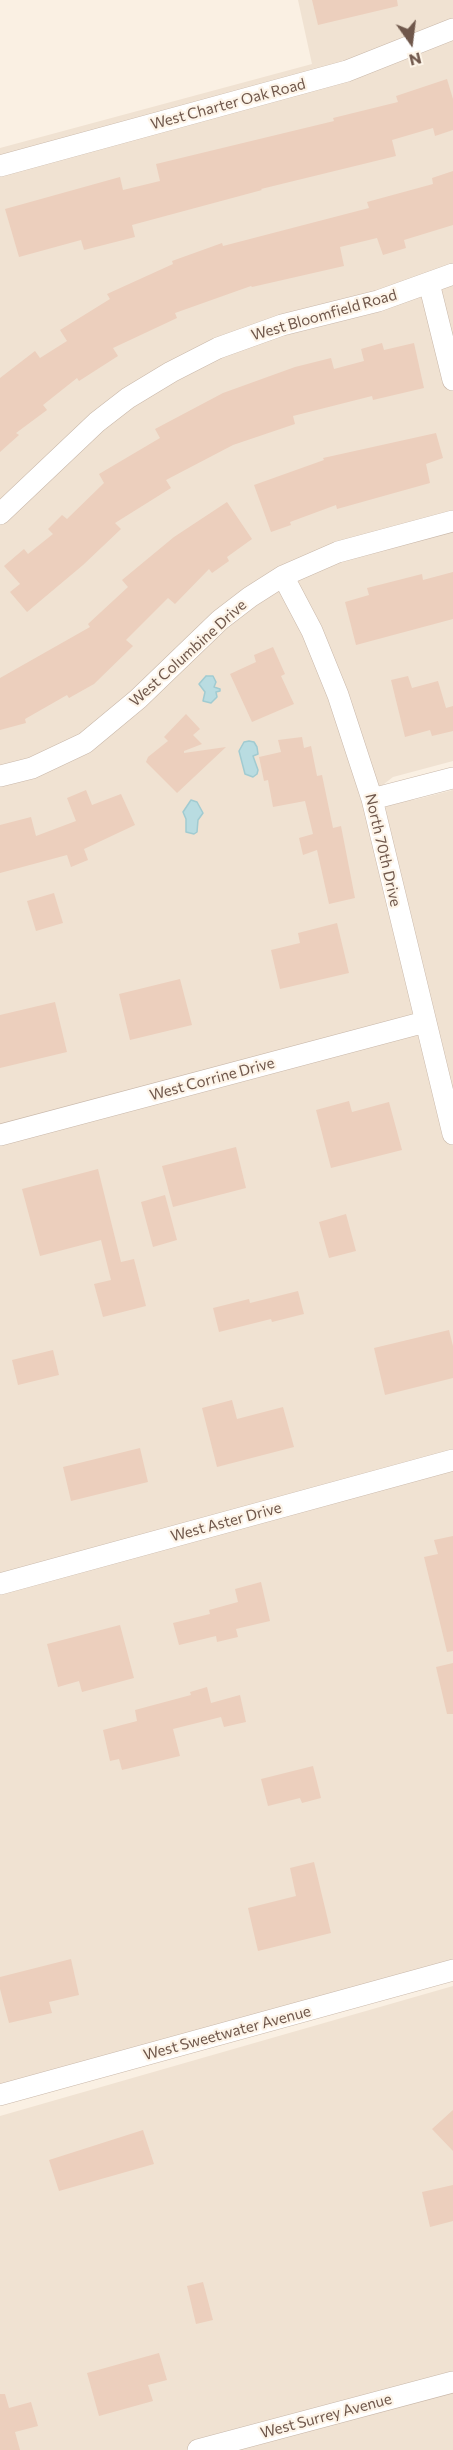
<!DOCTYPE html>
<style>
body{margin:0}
#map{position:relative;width:453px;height:2450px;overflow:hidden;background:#faf0e3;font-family:Commissioner,sans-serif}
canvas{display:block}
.north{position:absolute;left:381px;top:12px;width:60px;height:60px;-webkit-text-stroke:4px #fdf4e8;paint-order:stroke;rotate:166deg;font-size:16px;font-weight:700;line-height:24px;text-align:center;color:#6f574b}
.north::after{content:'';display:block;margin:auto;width:21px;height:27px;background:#6f574b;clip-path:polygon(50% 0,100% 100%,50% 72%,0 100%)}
</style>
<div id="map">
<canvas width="453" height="2450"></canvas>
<div class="north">N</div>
</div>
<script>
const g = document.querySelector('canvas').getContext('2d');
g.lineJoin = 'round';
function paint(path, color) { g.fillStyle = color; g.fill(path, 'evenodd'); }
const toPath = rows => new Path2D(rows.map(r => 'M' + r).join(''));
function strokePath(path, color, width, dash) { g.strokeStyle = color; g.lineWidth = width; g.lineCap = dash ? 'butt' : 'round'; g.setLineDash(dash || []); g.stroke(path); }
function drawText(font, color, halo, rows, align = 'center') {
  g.font = font + ' Commissioner,sans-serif'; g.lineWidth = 4.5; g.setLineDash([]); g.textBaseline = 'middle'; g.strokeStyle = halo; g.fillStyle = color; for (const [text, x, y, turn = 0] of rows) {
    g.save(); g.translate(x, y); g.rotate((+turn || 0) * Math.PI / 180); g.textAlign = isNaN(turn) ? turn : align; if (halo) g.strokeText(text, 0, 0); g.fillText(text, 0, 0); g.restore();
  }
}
paint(toPath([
 [298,0,453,0,453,761,393,777,361,802,414,800,453,790,453,1961,0,2085,0,148,312,64],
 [453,1986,453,2450,0,2450,0,2116]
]), '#f0e2d2');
const water = toPath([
 [206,676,213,676,216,682,214,687,220,689,220,691,216,692,217,697,211,703,203,701,205,692,199,684,206,676],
 [249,741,254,742,257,747,258,754,253,756,258,770,257,774,253,777,245,774,239,751,244,742,249,741],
 [191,800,197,802,203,813,198,820,197,832,194,834,186,832,186,819,183,812,191,800]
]);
paint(water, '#b9dce1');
strokePath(water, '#a1cbd1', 1.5);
paint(toPath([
 [312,0,397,0,398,6,318,25],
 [447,79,453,99,453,130,435,136,433,128,392,140,396,156,261,189,262,190,132,225,135,237,84,250,81,240,19,257,5,209,120,177,123,190,160,181,156,164,334,121,333,118,398,102,396,96],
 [453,171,453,225,404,240,406,248,383,255,377,238,340,247,344,266,252,287,251,286,175,313,177,318,113,348,118,356,79,381,77,378,43,405,47,410,16,433,19,435,0,452,0,378,35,351,40,358,67,341,60,330,110,299,107,294,173,264,172,261,222,243,223,246,369,208,367,202,433,184,432,178],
 [382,343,384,350,414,343,424,388,373,400,372,396,293,416,295,424,233,445,166,480,171,488,115,523,121,529,83,565,27,612,10,592,20,584,4,566,24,549,28,554,53,534,48,529,62,515,67,519,104,483,99,474,160,438,155,429,223,393,295,367,331,358,334,369,364,361,361,349],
 [436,433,443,458,426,464,430,483,337,509,336,505,290,522,291,525,271,532,254,485,324,460,323,458],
 [227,502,252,539,227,557,229,561,212,573,209,569,175,604,168,598,126,640,133,646,94,684,69,698,67,695,25,719,26,723,0,730,0,678,90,627,88,624,128,587,122,580,174,537],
 [453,572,453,619,356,645,345,602,369,595,367,588,422,574,423,580],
 [273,647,285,674,281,676,294,704,252,722,230,674,256,662,254,655],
 [408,676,412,688,438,681,446,708,453,706,453,731,432,736,430,730,405,737,391,680],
 [186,714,200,729,193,735,202,744,184,751,184,753,226,747,177,793,146,762,148,757,168,741,164,737],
 [302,737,304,748,311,746,317,776,322,775,333,828,341,826,355,898,329,904,317,850,303,855,299,838,313,834,305,801,273,807,268,780,264,781,259,757,281,752,278,740],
 [86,790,92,805,121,794,135,825,84,849,88,860,71,867,67,855,0,873,0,825,31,817,36,836,76,821,67,798],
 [54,893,63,923,36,931,27,901],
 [337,923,349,973,280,989,271,950,300,943,298,933],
 [180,979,192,1025,130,1040,119,994],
 [55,1002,67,1052,0,1068,0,1015],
 [349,1101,352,1112,389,1102,402,1150,331,1168,316,1110],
 [236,1147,246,1188,173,1207,162,1166],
 [98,1169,121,1262,134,1259,146,1306,103,1317,94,1284,111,1280,101,1240,40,1256,22,1189],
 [165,1195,177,1240,153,1247,141,1202],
 [346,1214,356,1251,329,1258,319,1222],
 [298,1291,304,1314,272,1322,271,1319,219,1332,213,1308,249,1299,250,1303],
 [449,1330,453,1346,453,1378,385,1395,374,1348],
 [53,1350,59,1375,18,1385,12,1360],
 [232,1400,237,1419,283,1407,294,1447,217,1467,202,1408],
 [140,1448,148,1482,71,1501,63,1467],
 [453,1536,453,1651,447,1652,424,1557,438,1554,434,1540],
 [261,1582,270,1621,236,1629,238,1637,217,1642,216,1636,179,1645,173,1623,210,1614,209,1610,238,1602,235,1589],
 [120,1625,134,1678,82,1692,79,1681,58,1687,47,1644],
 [453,1663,453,1714,447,1714,436,1667],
 [207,1687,211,1703,240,1695,246,1722,224,1727,221,1717,173,1729,180,1756,122,1770,119,1759,110,1761,103,1730,137,1721,135,1710,191,1695,190,1692],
 [313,1766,321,1798,302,1803,300,1798,268,1806,261,1779],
 [314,1862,331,1933,258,1951,248,1908,296,1896,290,1868],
 [71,1959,79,1995,49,2002,52,2013,9,2023,0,1989,0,1977],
 [453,2110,453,2151,432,2129],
 [143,2130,154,2164,59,2191,49,2160],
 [453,2185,453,2221,430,2227,422,2192],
 [203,2282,213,2320,196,2324,187,2286],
 [159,2353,167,2380,148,2385,153,2401,99,2416,87,2373],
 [0,2394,5,2394,9,2408,31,2402,38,2426,15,2432,20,2450,0,2450]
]), '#eccfbd');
const minor = toPath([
 [0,166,347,71,453,29],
 [429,283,453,380],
 [0,514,97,422,128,398,171,372,218,348,282,325,378,301,453,274],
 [283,576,312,631,338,695,372,799,453,1134],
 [0,776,32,768,85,743,138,699,220,620,250,597,283,576,338,552,453,521],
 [372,799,453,778],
 [0,1135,425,1022],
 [0,1584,453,1460],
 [0,2095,453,1970],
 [198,2450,453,2382]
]);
strokePath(minor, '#c9b8aa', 22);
strokePath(minor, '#fff', 21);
drawText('15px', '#6f574b', '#fdf4e8', [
 ["West Charter Oak Road",228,104,-15],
 ["West Bloomfield Road",324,315,-16],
 ["West Columbine Drive",188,653,-42],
 ["North 70th Drive",383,850,77],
 ["West Corrine Drive",212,1079,-15],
 ["West Aster Drive",226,1522,-15],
 ["West Sweetwater Avenue",227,2033,-15],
 ["West Surrey Avenue",326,2416,-15]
]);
</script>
